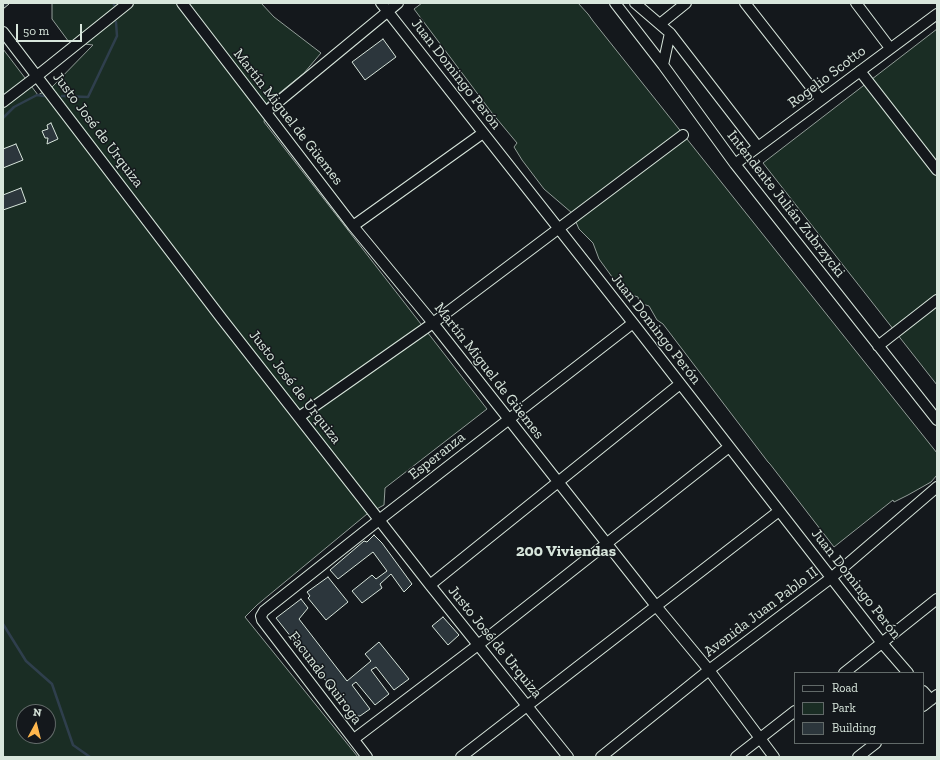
<!DOCTYPE html>
<meta charset="utf-8">
<style>
body{margin:0}
#map{position:relative;width:940px;height:760px;overflow:hidden;background:#14181c;font-family:"Zilla Slab",serif}
canvas{display:block}
.frame{position:absolute;inset:0;border:4px solid #d8e6dc;pointer-events:none}
.legend{position:absolute;left:794px;top:672px;width:130px;height:72px;box-sizing:border-box;background:#14181c;border:1px solid #626a69;margin:0;padding:5px 7px;list-style:none;font-size:12px;color:#d8e6dc}
.legend li{display:flex;align-items:center;gap:8px;height:20px}
.legend b{width:20px;border:1px solid #626a69}
.north{position:absolute;left:16px;top:704px;width:40px;height:40px;box-sizing:border-box;background:#14181c;border:1px solid #626a69;border-radius:50%;rotate:7deg;font-size:11px;font-weight:700;line-height:16px;text-align:center;color:#d8e6dc}
.north::after{content:'';display:block;margin:auto;width:14px;height:18px;background:#ffb74d;clip-path:polygon(50% 0,100% 100%,50% 72%,0 100%)}
.scale{position:absolute;left:16px;top:24px;width:66px;height:18px;box-sizing:border-box;border:2px solid #d8e6dc;border-top:0;padding-left:5px;font-size:12px;line-height:14px;white-space:nowrap;color:#d8e6dc;-webkit-text-stroke:3px #14181c;paint-order:stroke}
</style>
<div id="map">
<canvas width="940" height="760"></canvas>
<div class="frame"></div>
<ul class="legend">
<li><b style="height:5px;background:#14181c"></b>Road</li>
<li><b style="height:11px;background:#1a2d24"></b>Park</li>
<li><b style="height:11px;background:#2c363c"></b>Building</li>
</ul>
<div class="north">N</div>
<div class="scale">50 m</div>
</div>
<script>
const g = document.querySelector('canvas').getContext('2d');
g.lineJoin = 'round';
function paint(path, color) { g.fillStyle = color; g.fill(path, 'evenodd'); }
const toPath = rows => new Path2D(rows.map(r => 'M' + r).join(''));
function strokePath(path, color, width, dash) { g.strokeStyle = color; g.lineWidth = width; g.lineCap = dash ? 'butt' : 'round'; g.setLineDash(dash || []); g.stroke(path); }
function drawText(font, color, halo, rows, align = 'center') {
  g.font = font + ' "Zilla Slab",serif'; g.lineWidth = 3; g.setLineDash([]); g.textBaseline = 'middle'; g.strokeStyle = halo; g.fillStyle = color; for (const [text, x, y, turn = 0] of rows) {
    g.save(); g.translate(x, y); g.rotate((+turn || 0) * Math.PI / 180); g.textAlign = isNaN(turn) ? turn : align; if (halo) g.strokeText(text, 0, 0); g.fillText(text, 0, 0); g.restore();
  }
}
const green = toPath([
 [52,3,261,3,274,17,321,53,304,73,267,103,264,122,487,409,385,488,384,505,367,514,257,605,245,617,358,757,3,757,3,49,38,95,52,87,93,45,69,42,52,19,52,3],
 [24,712,48,712,48,736,24,736,24,712],
 [422,3,578,3,588,14,593,21,937,453,937,475,931,482,908,495,894,502,893,500,834,547,770,464,768,462,663,324,657,320,649,306,639,303,638,297,623,292,599,259,593,243,579,229,572,213,544,189,522,160,514,147,517,143,492,113,414,9,422,3],
 [937,29,937,385,763,163,937,29]
]);
paint(green, '#1a2d24');
strokePath(green, '#939e99', 1);
strokePath(toPath([
 [114,3,114,5],
 [62,96,88,97,117,36,116,22],
 [3,118,14,107,37,95,44,96],
 [3,624,26,661,52,684,73,745,90,757]
]), '#2f3f4d', 2.5);
const building = toPath([
 [3,3,8,3,9,4,3,9,3,3],
 [383,39,396,57,365,80,352,62,383,39],
 [51,123,58,139,47,144,48,138,45,138,42,131,48,129,47,125,51,123],
 [16,144,23,160,3,168,3,149,16,144],
 [21,188,26,202,3,210,3,195,21,188],
 [374,535,382,543,412,584,404,592,391,574,380,584,382,588,362,603,352,591,372,575,376,579,387,571,373,552,338,579,330,570,364,541,367,542,374,535],
 [328,577,348,602,326,620,308,598,310,596,307,592,328,577],
 [301,599,308,608,299,619,347,681,371,661,365,654,379,642,409,679,394,690,376,667,371,670,389,694,375,705,356,682,352,685,370,709,360,716,354,716,276,618,301,599],
 [443,617,459,635,448,645,432,626,443,617]
]);
paint(building, '#2c363c');
strokePath(building, '#d8e6dc', 1);
const minor = toPath([
 [182,3,353,226,433,323,656,606,709,670,774,757],
 [381,3,633,323,882,643,908,673],
 [615,3,663,65,735,164,937,420],
 [635,3,670,33,758,147],
 [745,3,821,100],
 [856,3,890,48],
 [660,24,686,3],
 [3,32,222,319,430,585,568,757],
 [663,65,670,33],
 [860,71,937,170],
 [3,102,37,76,128,3],
 [266,112,398,3],
 [735,164,937,14],
 [353,226,483,133],
 [878,346,937,300],
 [299,417,433,323,683,135],
 [430,585,680,384],
 [844,673,937,599],
 [923,691,931,700],
 [923,706,937,695],
 [354,739,478,645,729,447],
 [367,757,262,620,261,616,264,611,379,520,633,323],
 [461,757,779,511],
 [601,757,709,670,831,578,937,487],
 [736,757,795,711],
 [858,757,876,743]
]);
strokePath(minor, '#d8e6dc', 12);
strokePath(minor, '#14181c', 10);
drawText('15px', '#d8e6dc', '#14181c', [
 ["Juan Domingo Perón",456,74,52],
 ["Rogelio Scotto",827,77,-37],
 ["Martín Miguel de Güemes",288,117,52],
 ["Justo José de Urquiza",98,130,53],
 ["Intendente Julián Zubrzycki",786,204,52],
 ["Juan Domingo Perón",656,329,52],
 ["Martín Miguel de Güemes",489,371,52],
 ["Justo José de Urquiza",295,387,52],
 ["Esperanza",437,456,-38],
 ["Juan Domingo Perón",856,584,52],
 ["Avenida Juan Pablo II",761,612,-37],
 ["Justo José de Urquiza",495,642,51],
 ["Facundo Quiroga",325,678,53]
]);
drawText('bold 16px', '#d8e6dc', '#14181c', [
 ["200 Viviendas",566,551]
]);
</script>
